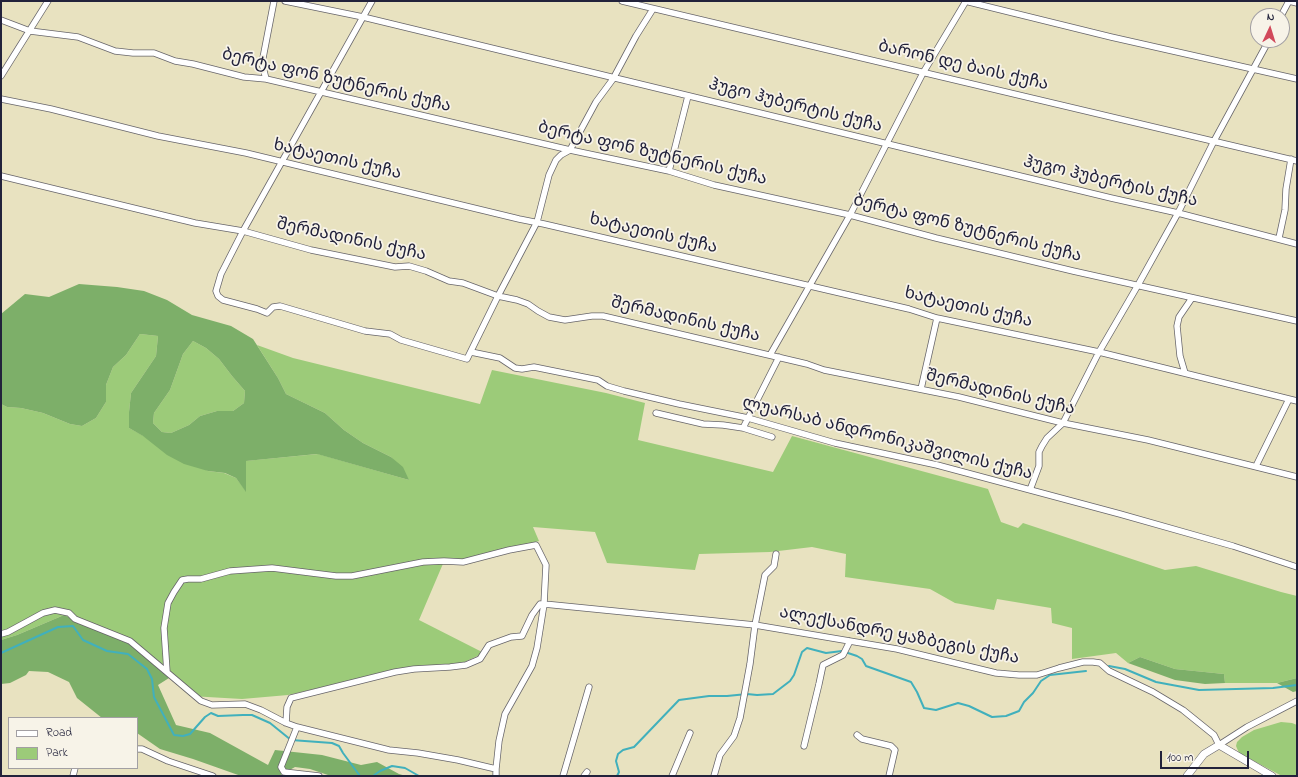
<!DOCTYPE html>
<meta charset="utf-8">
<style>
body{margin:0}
#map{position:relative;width:1298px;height:777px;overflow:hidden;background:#e8e2c0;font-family:"Indie Flower",sans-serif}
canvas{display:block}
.frame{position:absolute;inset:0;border:2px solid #22223b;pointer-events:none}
.legend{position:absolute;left:8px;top:717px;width:130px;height:52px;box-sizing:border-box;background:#f7f3e8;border:1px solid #a29fa3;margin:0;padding:5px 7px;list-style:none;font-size:12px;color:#22223b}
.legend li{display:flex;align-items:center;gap:8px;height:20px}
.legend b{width:20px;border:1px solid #a29fa3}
.north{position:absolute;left:1250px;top:8px;width:40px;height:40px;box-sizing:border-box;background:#f7f3e8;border:1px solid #a29fa3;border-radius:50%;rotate:4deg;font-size:11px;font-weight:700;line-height:16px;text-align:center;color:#22223b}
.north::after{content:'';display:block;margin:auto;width:14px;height:18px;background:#d1495b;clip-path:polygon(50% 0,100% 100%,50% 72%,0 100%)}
.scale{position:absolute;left:1160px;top:751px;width:89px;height:18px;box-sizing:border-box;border:2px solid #22223b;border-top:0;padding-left:5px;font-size:12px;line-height:14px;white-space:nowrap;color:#22223b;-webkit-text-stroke:3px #f7f3e8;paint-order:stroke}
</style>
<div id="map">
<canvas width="1298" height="777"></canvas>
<div class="frame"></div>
<ul class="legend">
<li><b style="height:5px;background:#fff"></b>Road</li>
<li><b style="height:11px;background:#9ccb79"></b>Park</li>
</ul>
<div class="north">N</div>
<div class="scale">100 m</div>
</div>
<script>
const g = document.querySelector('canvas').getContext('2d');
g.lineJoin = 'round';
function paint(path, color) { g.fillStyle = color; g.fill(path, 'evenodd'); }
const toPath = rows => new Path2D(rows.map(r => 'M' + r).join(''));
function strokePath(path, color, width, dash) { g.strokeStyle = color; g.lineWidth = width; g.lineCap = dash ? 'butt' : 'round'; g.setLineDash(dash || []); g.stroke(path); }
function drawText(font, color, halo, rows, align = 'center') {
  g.font = font + ' "Indie Flower","Noto Sans Georgian",sans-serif'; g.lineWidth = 3.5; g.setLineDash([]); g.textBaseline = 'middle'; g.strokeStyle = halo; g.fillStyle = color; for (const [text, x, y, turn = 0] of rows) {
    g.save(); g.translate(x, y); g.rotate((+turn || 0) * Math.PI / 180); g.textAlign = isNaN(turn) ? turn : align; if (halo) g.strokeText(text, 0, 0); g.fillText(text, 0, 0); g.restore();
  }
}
paint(toPath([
 [140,334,158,336,156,356,131,393,129,412,129,428,208,471,224,473,236,478,246,491,245,461,318,454,409,480,391,457,363,443,344,430,325,413,286,394,278,378,257,345,293,358,480,404,492,370,606,393,645,403,638,440,773,472,792,436,988,489,1001,522,1018,528,1023,523,1165,570,1196,566,1281,592,1297,596,1297,678,1277,683,1225,683,1224,674,1175,669,1140,657,1128,663,1116,653,1072,659,1072,628,1052,623,1051,608,997,599,994,610,955,603,930,589,845,577,846,554,812,547,770,552,699,554,695,570,607,563,595,532,533,527,539,541,468,559,445,559,419,620,484,653,458,665,403,669,288,695,242,699,190,696,134,646,64,615,17,635,1,640,1,404,7,407,21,408,43,413,70,424,82,426,96,418,106,402,106,385,113,367,126,355],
 [193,341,206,348,219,359,232,376,245,391,244,403,233,411,217,411,200,416,189,425,171,433,162,432,153,423,154,413,170,390,183,354],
 [1281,722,1292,723,1297,725,1297,776,1282,776,1239,753,1236,746,1237,742,1242,737,1254,730]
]), '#9ccb79');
paint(toPath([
 [79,284,117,287,144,291,167,300,192,315,231,326,253,339,278,378,286,394,325,413,344,430,363,443,391,457,403,467,409,480,317,454,246,461,246,492,236,478,225,473,208,471,184,464,167,455,143,436,129,428,129,412,131,393,156,356,158,336,140,334,126,355,113,367,106,385,106,402,96,418,82,426,70,424,43,413,21,408,7,407,1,404,1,314,25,294,49,297],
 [193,341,206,348,219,359,232,376,245,391,244,403,233,411,217,411,200,416,189,425,171,433,162,432,153,423,154,413,170,390,183,354],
 [64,615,134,646,169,678,158,685,176,725,210,733,268,765,275,750,322,755,361,765,377,762,399,774,406,776,331,776,310,769,295,767,279,776,241,776,193,759,160,749,137,733,137,718,102,718,77,698,69,682,48,672,29,671,26,675,10,683,1,684,1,640,17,635],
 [1140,657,1175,669,1224,674,1225,683,1205,684,1175,680,1128,663],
 [1297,678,1297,691,1293,692,1277,683]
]), '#7daf69');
strokePath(toPath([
 [1,653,58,627,73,626,83,640,107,651,128,654,147,669,152,679,154,697,174,735,183,736,190,734,205,717,211,713,218,716,243,715,252,715,270,723,291,740,332,743,339,746,343,753,360,776],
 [1109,666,1125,669,1156,682,1199,690,1273,688,1297,685],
 [373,776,380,771,392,766,405,768,419,776],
 [617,776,619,772,616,761,618,754,623,750,634,747,679,700,709,696,727,696,747,694,757,695,773,694,790,681,794,675,802,652,807,648,826,653,842,651,857,656,862,659,866,666,911,682,917,692,924,708,936,710,958,703,969,706,992,717,1006,716,1019,711,1024,702,1033,693,1041,681,1050,675,1086,671]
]), '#41b0bc', 2);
const minor = toPath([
 [285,1,363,17,1111,198,1178,213,1297,244],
 [372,1,243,231,221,274,216,291,218,296,223,300,257,309,267,313,273,307,280,306,365,331,390,334,401,340,467,359,498,296,537,222,549,175,556,160,561,155,570,150,596,102,613,79,636,36,653,9],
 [622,1,1297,161],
 [965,1,1111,37,1297,79],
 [1289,1,1297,3],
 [1281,16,1289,1],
 [1,20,30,31,78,37,115,51,133,53,154,53,175,61,193,64,244,77,266,79,570,150,669,171,714,185,850,215,936,238,1073,271,1297,321],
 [1,76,48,1],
 [266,79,262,63,274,1],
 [1,99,51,109,158,136,246,153,519,219,544,224,909,309,937,318,1099,352,1297,401],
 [669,171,688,96],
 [1,176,195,223,243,231,311,250,395,267,409,266,426,271,449,281,463,283,498,296,517,300,528,304,538,311,549,317,565,320,592,316,603,316,807,364,824,370,959,397,1063,423,1148,440,1297,477],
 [1279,238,1285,210,1286,189,1291,159],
 [471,352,500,358,515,368,522,369,534,367,598,380,607,386,624,391,679,404,748,418,835,443,937,465,1120,514,1233,546,1297,567],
 [770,355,850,215,923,73,966,1],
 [1185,373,1180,356,1177,326,1179,317,1192,298],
 [921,389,937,318],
 [656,413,703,424,723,425,743,428,772,437],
 [743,428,779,357],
 [1256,466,1289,399],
 [1030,490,1039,466,1039,452,1042,446,1047,438,1063,423,1099,352,1138,285,1178,213,1214,141,1269,40],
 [1,634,8,632,43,613,55,610,69,613,75,619,130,641,201,701,212,705,245,704,261,710,286,723,297,727,389,750,418,753,458,760,496,769],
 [167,672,164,628,168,603,174,592,182,580,188,579,201,579,230,571,272,568,336,576,352,576,423,562,444,561,463,562,509,550,536,545,546,565,544,604,541,623,537,648,532,666,505,714,499,741,496,769,496,776],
 [286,723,287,707,291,698,395,672,414,669,450,667,466,665,480,659,489,645,511,637,522,636,532,615,540,604,544,604,755,625,897,649,996,673,1019,675,1037,675,1059,668,1083,662,1093,662,1100,663,1109,671,1153,692,1183,710,1214,735,1219,745,1247,727,1297,701],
 [297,727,281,767,284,772,319,776],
 [857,735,862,739,891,746,895,750,889,776],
 [804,746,819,684,823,665,843,655,850,641],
 [137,749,142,749,168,761,213,776],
 [73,776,75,768],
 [563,776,589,687],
 [584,776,587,772],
 [672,776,690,733],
 [714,776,720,755,734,736,740,718,750,664,755,625,765,575,774,566,776,554]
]);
const tertiary = toPath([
 [1187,776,1204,754,1219,745,1272,776]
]);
strokePath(minor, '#67656a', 7);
strokePath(tertiary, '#67656a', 8);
strokePath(minor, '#fff', 5.5);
strokePath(tertiary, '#fff', 7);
drawText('17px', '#22223b', '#f7f3e8', [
 ["ბარონ დე ბაის ქუჩა",963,67,13],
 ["ბერტა ფონ ზუტნერის ქუჩა",336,82,13],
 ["ჰუგო ჰუბერტის ქუჩა",795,107,14],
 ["ბერტა ფონ ზუტნერის ქუჩა",652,155,13],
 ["ხატაეთის ქუჩა",337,161,13],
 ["ჰუგო ჰუბერტის ქუჩა",1110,183,13],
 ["ბერტა ფონ ზუტნერის ქუჩა",967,230,14],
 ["ხატაეთის ქუჩა",653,235,13],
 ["შერმადინის ქუჩა",351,241,12],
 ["ხატაეთის ქუჩა",968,309,13],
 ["შერმადინის ქუჩა",685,321,13],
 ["შერმადინის ქუჩა",1000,394,13],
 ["ლუარსაბ ანდრონიკაშვილის ქუჩა",887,440,14],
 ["ალექსანდრე ყაზბეგის ქუჩა",899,637,11]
]);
</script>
